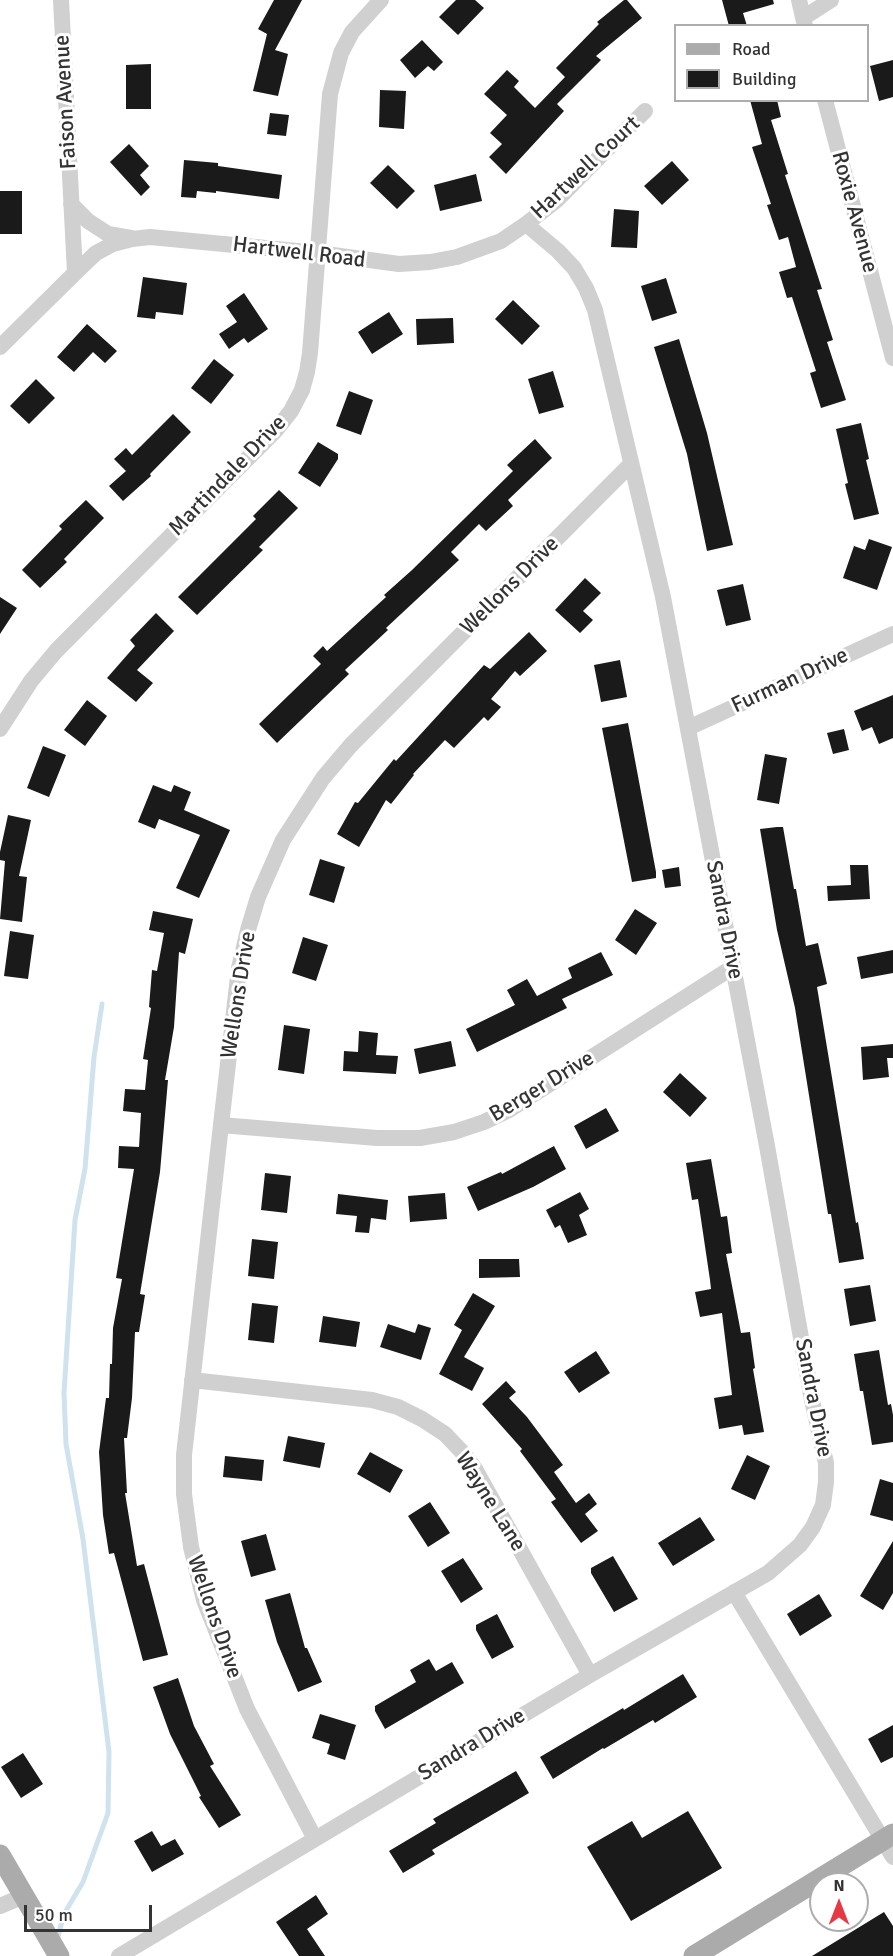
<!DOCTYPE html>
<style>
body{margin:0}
#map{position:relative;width:893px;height:1956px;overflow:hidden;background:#fff;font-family:Signika,sans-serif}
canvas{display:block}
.legend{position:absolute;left:674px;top:24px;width:195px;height:78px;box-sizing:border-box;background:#fff;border:2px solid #adadad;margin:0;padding:8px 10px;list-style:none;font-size:18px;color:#333}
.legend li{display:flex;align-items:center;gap:12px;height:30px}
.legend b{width:30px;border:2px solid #adadad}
.north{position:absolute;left:809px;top:1872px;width:60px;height:60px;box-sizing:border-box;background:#fff;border:2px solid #adadad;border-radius:50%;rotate:0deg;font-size:16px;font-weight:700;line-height:24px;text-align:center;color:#333}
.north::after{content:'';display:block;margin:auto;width:21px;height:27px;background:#e63946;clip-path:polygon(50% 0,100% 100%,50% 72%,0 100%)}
.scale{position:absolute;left:24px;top:1905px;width:128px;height:27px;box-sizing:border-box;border:3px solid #333;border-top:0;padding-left:8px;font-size:18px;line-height:21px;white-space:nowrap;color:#333;-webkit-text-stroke:4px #fff;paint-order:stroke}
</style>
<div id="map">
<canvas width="893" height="1956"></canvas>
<ul class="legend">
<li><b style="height:8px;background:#ababab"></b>Road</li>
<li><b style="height:16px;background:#1a1a1a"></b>Building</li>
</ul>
<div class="north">N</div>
<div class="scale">50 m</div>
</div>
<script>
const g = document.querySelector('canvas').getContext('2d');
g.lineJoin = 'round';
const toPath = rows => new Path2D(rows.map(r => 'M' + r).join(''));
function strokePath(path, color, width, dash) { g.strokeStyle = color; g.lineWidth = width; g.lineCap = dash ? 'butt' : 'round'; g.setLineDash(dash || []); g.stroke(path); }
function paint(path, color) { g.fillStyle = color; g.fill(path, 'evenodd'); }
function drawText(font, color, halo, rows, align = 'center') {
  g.font = font + ' Signika,sans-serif'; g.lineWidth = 6; g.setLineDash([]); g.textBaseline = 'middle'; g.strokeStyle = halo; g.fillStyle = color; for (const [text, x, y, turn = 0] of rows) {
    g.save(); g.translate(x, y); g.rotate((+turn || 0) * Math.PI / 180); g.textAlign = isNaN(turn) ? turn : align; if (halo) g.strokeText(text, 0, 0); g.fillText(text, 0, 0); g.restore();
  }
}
strokePath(toPath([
 [57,1940,64,1914,83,1882,108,1813,109,1752,83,1539,66,1444,64,1393,75,1220,85,1169,94,1057,102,1004]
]), '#cfe2ee', 5);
paint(toPath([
 [274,0,302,0,275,50,288,54,278,96,253,91,267,34,258,29],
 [456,0,475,0,484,8,458,35,439,17],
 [624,0,627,0,642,18,596,56,601,60,557,104,564,111,506,174,489,157,502,144,490,133,507,115,484,94,507,70,519,81,514,87,535,108,565,77,556,68,599,24,597,22],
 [722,0,773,0,774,4,743,13,747,26,729,26],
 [422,40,443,62,434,71,428,66,415,78,400,60],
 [893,60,893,97,879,101,870,66],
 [151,64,151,109,126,109,126,65],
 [380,90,406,91,404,129,379,127],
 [750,100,777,100,781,117,771,120,788,174,785,175,822,289,817,290,833,340,827,342,846,400,821,408,810,373,816,371,792,297,787,298,779,272,796,267,788,237,779,240,767,205,771,204,752,147,762,144],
 [270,113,289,115,286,136,267,134],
 [129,144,149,166,140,175,150,187,141,196,110,162],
 [184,160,218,163,218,166,282,175,279,199,216,191,216,193,197,191,196,198,181,197],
 [672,161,689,180,662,205,644,186],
 [388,165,415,191,397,209,370,183],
 [476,174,482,201,440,211,434,185],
 [0,191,22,191,22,234,0,234],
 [614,209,639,211,637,248,611,247],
 [143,277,187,283,183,315,156,312,155,319,137,317],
 [666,278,677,313,652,321,641,286],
 [244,293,268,329,248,343,244,338,229,349,219,334,237,322,226,306],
 [513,300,540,326,522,345,495,319],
 [389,312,403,334,372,354,358,332],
 [453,318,454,343,417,345,416,319],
 [87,324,117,351,105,363,93,352,74,372,57,357],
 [679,339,707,433,733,545,707,551,687,454,654,347],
 [214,359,234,375,211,404,191,388],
 [553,371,564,407,539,414,528,379],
 [36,379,55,398,29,424,10,406],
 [349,391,373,400,361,435,336,426],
 [173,414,191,432,150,474,151,476,123,501,109,486,126,471,114,459,126,448,132,455],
 [861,423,869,459,866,460,879,514,854,520,845,484,848,483,836,429],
 [535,439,552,458,508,500,513,506,486,531,479,524,451,552,459,560,386,628,388,630,345,670,349,674,277,743,259,724,321,664,313,656,323,646,327,651,386,597,384,595,412,570,513,471,507,465],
 [318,442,338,454,338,459,320,487,298,473],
 [279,490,298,508,259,547,263,550,197,615,178,597,256,519,253,516],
 [86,500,104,518,64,559,67,562,40,588,22,570,62,529,59,526],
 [869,539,892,547,877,590,843,578,854,546,865,550],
 [585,578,601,593,583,611,593,620,580,633,555,610],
 [743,584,751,620,726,626,717,590],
 [0,597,17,608,0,634],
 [156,613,174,631,137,670,153,683,136,702,107,678,135,646,130,640],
 [529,632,547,651,520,676,515,671,491,699,501,707,488,721,484,717,454,748,445,740,413,774,414,775,391,804,386,800,359,847,337,834,355,802,358,803,394,759,396,761,484,665,490,669],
 [620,660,627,697,601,702,594,665],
 [893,695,893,738,879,744,872,727,862,731,854,711],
 [87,700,107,716,85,746,64,730],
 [628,723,656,872,656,878,632,882,602,728],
 [844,729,849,750,833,754,827,733],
 [43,746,66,755,49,797,27,788],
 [765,754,787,758,779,804,757,800],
 [153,785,171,792,174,785,191,792,184,810,230,830,199,898,176,888,200,835,159,819,155,829,138,822],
 [8,815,31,820,19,876,27,877,22,922,0,919,5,861,0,860,0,852],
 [777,827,783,827,794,889,796,889,806,946,818,943,827,984,817,987,856,1223,858,1222,864,1259,839,1263,831,1214,828,1214,795,1008,777,930,760,829],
 [320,859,345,867,334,903,309,895],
 [850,865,868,865,870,899,828,901,827,886,851,885],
 [679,867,681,886,665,888,662,870],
 [635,909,657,923,636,955,615,940],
 [153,911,193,919,185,954,179,952,174,1027,165,1080,168,1080,160,1172,140,1294,145,1295,139,1332,135,1332,132,1398,127,1438,124,1438,127,1493,125,1493,137,1566,144,1564,168,1655,143,1661,114,1553,109,1554,103,1515,99,1452,106,1398,109,1398,110,1364,112,1364,113,1328,122,1279,116,1278,134,1169,118,1168,119,1146,139,1147,141,1113,123,1111,125,1089,145,1090,148,1060,143,1059,151,1008,149,1007,152,970,157,971,164,933,149,930],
 [10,931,34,935,28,979,4,976],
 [303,937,328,945,316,981,292,973],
 [893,950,893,973,861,979,857,957],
 [601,952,613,975,562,999,567,1008,477,1052,466,1029,515,1005,507,990,527,979,537,996,572,978,568,968],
 [284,1025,310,1029,304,1074,278,1070],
 [359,1031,378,1033,376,1055,398,1056,396,1074,343,1071,344,1051,358,1052],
 [451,1041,456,1066,419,1074,414,1049],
 [893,1044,893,1058,887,1058,889,1077,863,1080,861,1047],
 [680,1073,707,1098,690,1117,663,1092],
 [606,1108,619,1131,586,1149,574,1126],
 [554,1146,566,1169,533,1187,478,1211,467,1187,501,1172,502,1174],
 [711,1159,721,1217,727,1216,732,1253,726,1254,741,1333,750,1332,755,1368,753,1369,764,1432,744,1435,742,1425,719,1429,714,1398,732,1395,722,1313,700,1317,695,1292,711,1289,710,1280,698,1199,692,1200,686,1163],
 [265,1173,291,1176,287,1213,261,1210],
 [580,1192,589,1209,579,1215,587,1235,568,1243,560,1225,555,1228,546,1210],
 [445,1193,447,1219,410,1222,408,1196],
 [338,1194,388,1200,386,1220,371,1218,369,1233,355,1232,357,1216,336,1214],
 [252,1239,278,1242,274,1279,248,1276],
 [479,1259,519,1259,520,1277,479,1278],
 [870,1285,876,1321,850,1326,844,1289],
 [473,1293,495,1306,464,1357,484,1368,472,1391,439,1374,462,1330,454,1325],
 [252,1303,278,1306,274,1343,248,1340],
 [323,1316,360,1322,356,1347,319,1342],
 [388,1324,415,1333,418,1324,431,1328,421,1360,380,1347],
 [879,1350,888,1405,891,1404,893,1415,893,1442,872,1445,863,1391,860,1391,854,1354],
 [596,1351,610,1373,579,1393,564,1372],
 [506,1381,516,1392,509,1398,527,1417,563,1465,554,1472,576,1503,589,1493,597,1504,585,1514,598,1531,581,1543,551,1502,556,1499,520,1451,522,1449,482,1404],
 [288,1436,325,1443,320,1468,283,1461],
 [370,1452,403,1470,390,1493,357,1474],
 [747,1455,770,1466,755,1500,731,1489],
 [225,1456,264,1460,262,1481,223,1477],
 [880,1479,893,1483,893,1521,870,1515],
 [430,1502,450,1533,428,1547,408,1516],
 [700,1517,715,1540,673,1566,658,1543],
 [266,1534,276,1570,251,1577,241,1541],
 [893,1541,893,1593,883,1610,860,1596],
 [613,1556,638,1599,614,1612,591,1573,591,1568],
 [463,1558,483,1589,461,1603,441,1571],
 [290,1593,305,1648,307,1648,322,1682,298,1692,277,1642,265,1600],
 [819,1594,832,1616,800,1636,787,1614],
 [497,1614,514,1647,492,1659,476,1630,476,1625],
 [429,1659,436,1671,452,1662,464,1683,385,1729,375,1711,375,1706,416,1682,410,1670],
 [683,1674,697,1697,655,1723,653,1720,604,1749,603,1748,553,1779,540,1757,623,1708,624,1710],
 [178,1678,194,1726,214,1764,210,1766,241,1815,219,1828,199,1797,201,1796,170,1734,153,1687],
 [320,1714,356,1725,345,1760,327,1754,330,1744,312,1738],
 [893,1725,893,1757,881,1763,868,1739],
 [23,1753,43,1784,21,1798,1,1767],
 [516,1771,529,1793,432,1850,435,1854,403,1873,389,1851,436,1823,433,1819],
 [688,1811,722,1868,631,1921,587,1847,632,1821,642,1838],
 [152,1831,161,1846,175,1839,184,1854,152,1872,134,1841],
 [316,1895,328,1914,307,1929,325,1956,299,1956,276,1922],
 [884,1912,893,1926,893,1956,812,1956]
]), '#1a1a1a');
strokePath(toPath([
 [799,0,805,26],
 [803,18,831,0],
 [825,100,893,358],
 [71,204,88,221,108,234,131,238],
 [75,273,96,253,113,244,132,239,150,237,318,253,399,264,430,262,457,257,501,241,526,224,557,200,645,111],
 [0,347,75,273,61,0],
 [688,728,893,634],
 [0,729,31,681,56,651,276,430,291,411,302,390,307,372,310,353,330,94,341,53,352,32,381,0],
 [221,1125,377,1138,420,1138,454,1132,484,1122,509,1110,733,967],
 [192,1380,372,1400,398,1407,422,1419,445,1434,464,1454,475,1469,590,1675],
 [734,1592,893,1857],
 [315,1839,247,1709,204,1600,191,1547,184,1494,184,1455,221,1125,239,968,248,930,258,897,283,840,323,778,351,745,631,464],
 [0,1906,24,1896],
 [119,1956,590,1675,768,1573,800,1545,813,1527,823,1505,826,1482,826,1463,812,1400,767,1146,663,597,595,310,586,288,574,268,558,251,526,224]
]), '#d0d0d0', 16);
strokePath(toPath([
 [0,1855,59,1956],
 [694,1956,893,1834]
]), '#ababab', 21);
drawText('22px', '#333', '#fff', [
 ["Faison Avenue",66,102,-93],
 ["Hartwell Court",586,168,-43],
 ["Roxie Avenue",854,212,75],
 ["Hartwell Road",299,253,7],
 ["Martindale Drive",228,476,-46],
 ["Wellons Drive",510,586,-45],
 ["Furman Drive",790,681,-25],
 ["Sandra Drive",724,920,79],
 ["Wellons Drive",239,995,-81],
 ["Berger Drive",542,1087,-31],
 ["Sandra Drive",813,1398,79],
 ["Wayne Lane",490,1502,58],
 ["Wellons Drive",214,1617,71],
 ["Sandra Drive",472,1745,-31]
]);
</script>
